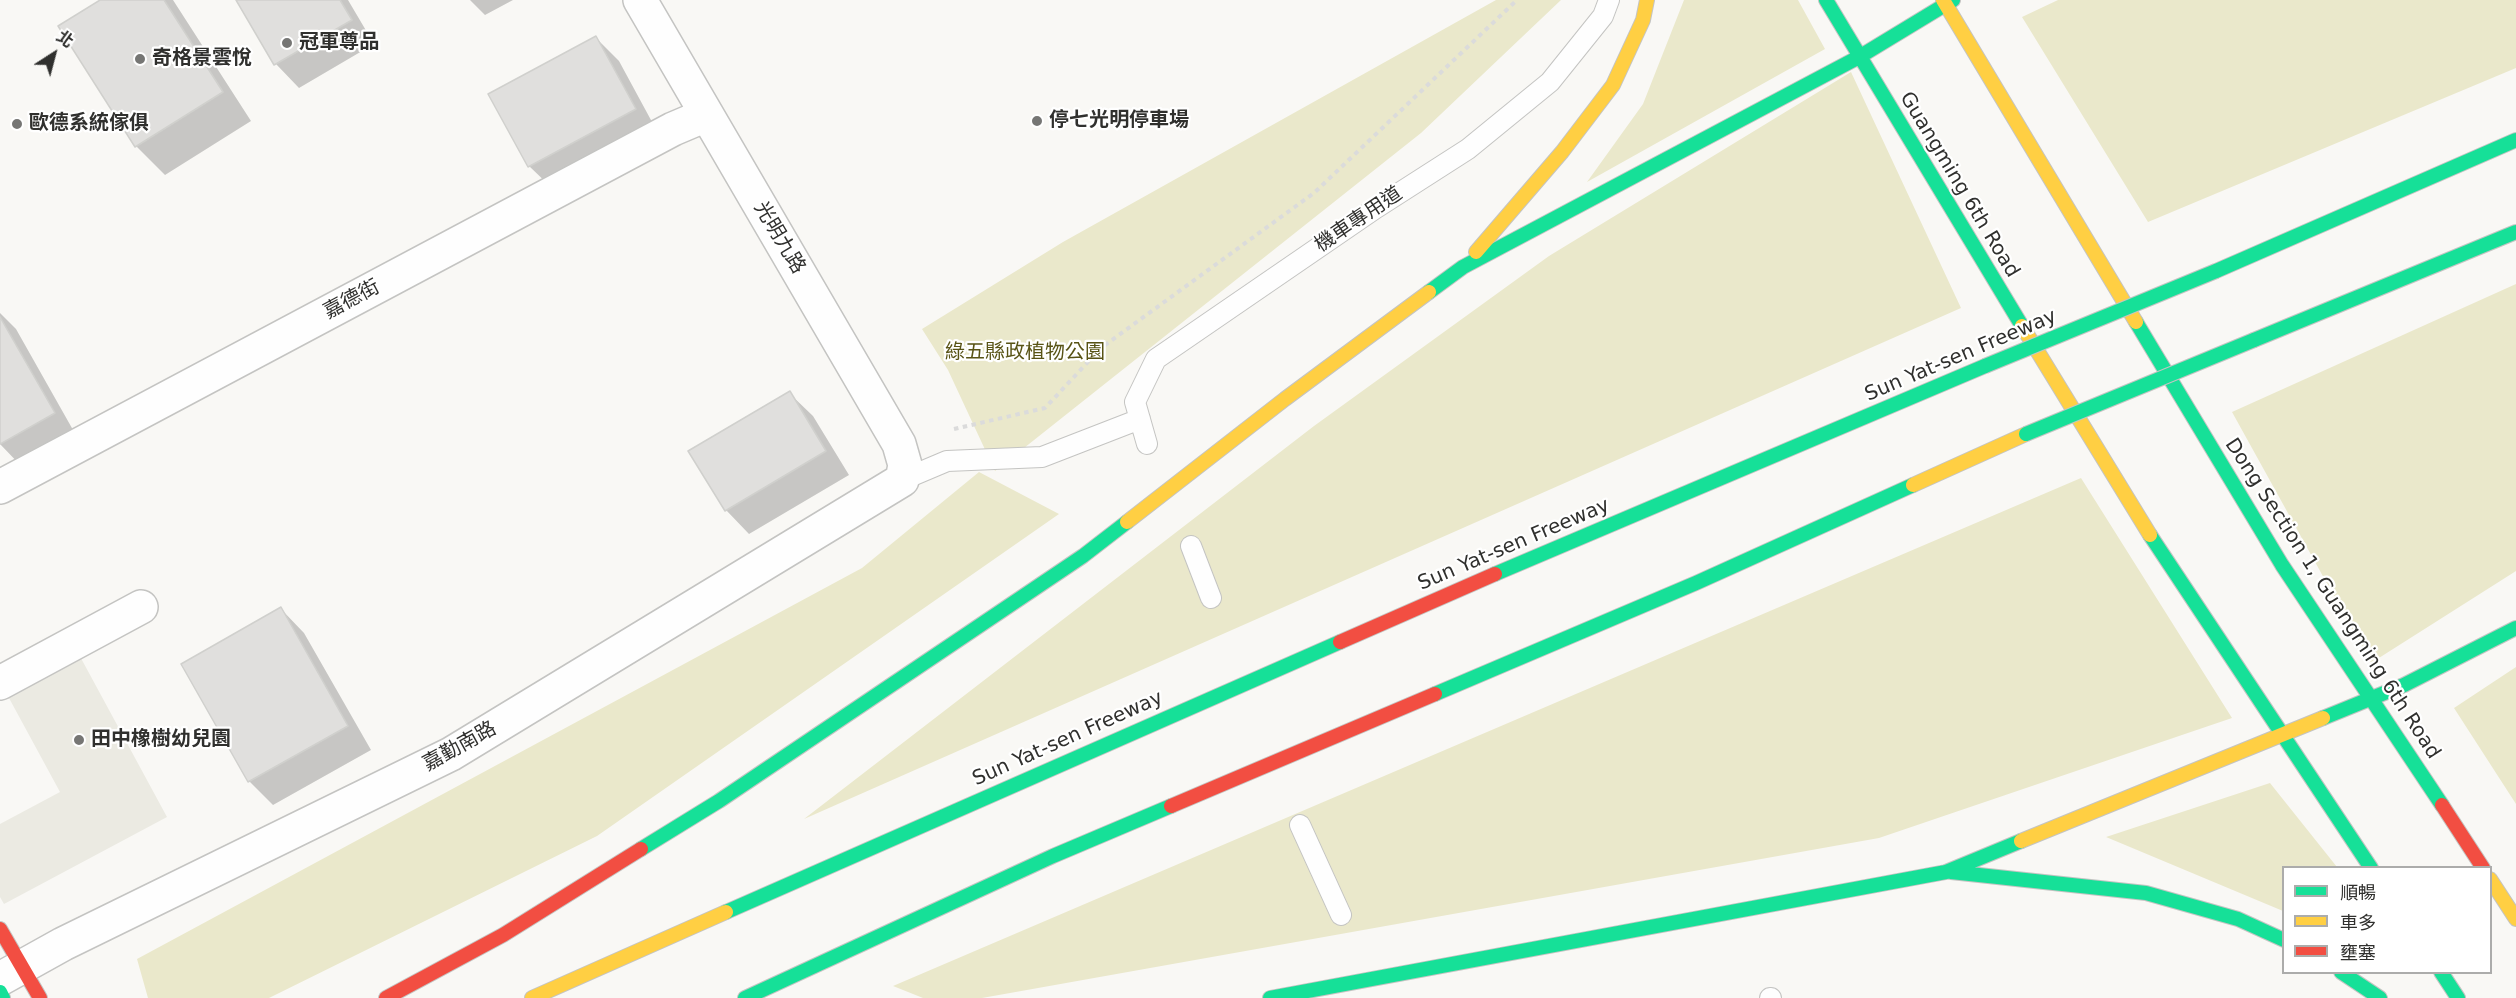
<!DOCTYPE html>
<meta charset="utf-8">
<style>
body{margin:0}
#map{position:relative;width:2516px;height:998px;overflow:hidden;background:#f9f8f5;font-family:"DejaVu Sans","Noto Sans TC",sans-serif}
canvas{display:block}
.legend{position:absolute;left:2282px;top:866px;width:210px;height:108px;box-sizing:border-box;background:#fff;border:2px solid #acacab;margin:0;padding:8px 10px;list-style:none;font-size:18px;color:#30302e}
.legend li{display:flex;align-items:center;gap:12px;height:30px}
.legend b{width:30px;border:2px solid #acacab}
.north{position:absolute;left:24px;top:24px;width:60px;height:60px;-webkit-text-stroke:4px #fff;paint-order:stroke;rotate:36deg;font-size:16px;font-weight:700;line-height:24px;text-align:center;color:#30302e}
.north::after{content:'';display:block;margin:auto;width:21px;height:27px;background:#30302e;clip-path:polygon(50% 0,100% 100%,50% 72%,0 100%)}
</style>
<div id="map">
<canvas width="2516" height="998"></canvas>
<ul class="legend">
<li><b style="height:8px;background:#16e098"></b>順暢</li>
<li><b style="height:8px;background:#ffcf43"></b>車多</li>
<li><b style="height:8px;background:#f24e42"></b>壅塞</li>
</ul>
<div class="north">北</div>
</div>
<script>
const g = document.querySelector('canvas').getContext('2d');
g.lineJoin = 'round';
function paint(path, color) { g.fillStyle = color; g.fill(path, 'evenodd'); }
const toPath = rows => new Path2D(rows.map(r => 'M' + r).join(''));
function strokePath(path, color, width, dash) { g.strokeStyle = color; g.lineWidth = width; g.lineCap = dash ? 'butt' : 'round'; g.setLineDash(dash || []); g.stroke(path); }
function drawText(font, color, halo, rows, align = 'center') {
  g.font = font + ' "DejaVu Sans","Noto Sans TC",sans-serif'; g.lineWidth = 4.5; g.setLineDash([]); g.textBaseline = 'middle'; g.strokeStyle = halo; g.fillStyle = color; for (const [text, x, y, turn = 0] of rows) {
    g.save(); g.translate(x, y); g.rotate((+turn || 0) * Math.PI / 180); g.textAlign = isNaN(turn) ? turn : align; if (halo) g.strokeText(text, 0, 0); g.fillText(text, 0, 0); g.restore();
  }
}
paint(toPath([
 [76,649,167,817,4,904,0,897,0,824,60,792,3,687]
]), '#ebeae2');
paint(toPath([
 [1496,0,1561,0,1421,133,995,471,948,370,922,329,1063,242],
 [1684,0,1798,0,1825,49,1587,182,1643,104],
 [2058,0,2516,0,2516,68,2148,222,2022,17],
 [1851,72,1961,308,804,819,1314,426,1549,256],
 [2516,284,2516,571,2371,663,2232,412],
 [979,472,1059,514,597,836,269,998,148,998,137,959,862,568],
 [2081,478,2232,718,1879,838,982,998,923,998,893,986],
 [2516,667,2516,804,2454,708],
 [2270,783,2337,867,2284,868,2283,911,2106,837]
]), '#eae8cb');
paint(toPath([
 [103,0,173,0,251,121,165,175,136,146],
 [237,0,348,0,374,44,299,88,276,64],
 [470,0,513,0,485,15],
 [596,38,619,61,658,133,553,189,529,166],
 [0,313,16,329,77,437,23,468,0,444],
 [789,393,813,416,849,475,749,534,726,510],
 [281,609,304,633,371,750,273,805,249,781]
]), '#0003');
const building = toPath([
 [100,0,164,0,223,92,135,147,58,26,100,0],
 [236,0,340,0,352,20,274,65,236,0],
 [596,36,636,109,528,167,488,94,596,36],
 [0,317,55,413,0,444,0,317],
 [790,391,826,451,725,511,688,451,790,391],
 [281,607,348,726,248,782,181,664,281,607]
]);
paint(building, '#e0dfdd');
strokePath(building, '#d0d0cd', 1.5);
const lane = toPath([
 [1147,444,1135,402,1156,359,1376,208,1468,149,1550,82,1603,16,1609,0],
 [902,480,947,461,1042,457,1140,419],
 [1191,546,1211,598],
 [1300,825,1341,915],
 [1770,998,1771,998]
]);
const street = toPath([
 [0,487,673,129,706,115],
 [0,683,141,607],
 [0,979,63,944,451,754,902,480,905,465,899,444,640,0]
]);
const fast = toPath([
 [1826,0,2022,326],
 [2216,271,2516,140],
 [1429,292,1463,267,1859,57,1953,0],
 [2136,322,2282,565,2442,805],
 [2254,340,2516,232],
 [2150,535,2371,868],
 [1495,574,1985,366],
 [1435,694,1696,583,1913,485],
 [2323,718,2404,685,2516,628],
 [641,849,719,801,1083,556,1127,522],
 [1951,872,2146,893,2238,919,2284,940],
 [726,912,1340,642],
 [2341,972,2380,998],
 [2441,972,2458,998],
 [0,992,3,998],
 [745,998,1053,856,1171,806],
 [1270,998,1946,872,2021,841]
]);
const slow = toPath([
 [1943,0,2136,322],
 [1476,252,1562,152,1613,85,1643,20,1647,0],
 [2022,326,2150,535],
 [1913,485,2026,434],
 [1127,522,1285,399,1429,292],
 [2021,841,2323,718],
 [2490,879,2516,919],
 [532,998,726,912]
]);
const jam = toPath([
 [1340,642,1495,574],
 [2442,805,2483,868],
 [1171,806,1435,694],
 [0,929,40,998],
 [386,998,503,935,641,849]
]);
strokePath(lane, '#c4c4c2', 22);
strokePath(street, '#c4c4c2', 36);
strokePath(fast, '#c4c4c2', 16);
strokePath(slow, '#c4c4c2', 16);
strokePath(jam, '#c4c4c2', 16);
strokePath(toPath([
 [954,429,1045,408,1101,348,1314,193,1517,0]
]), '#dbdbdb', 4, [4.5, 4.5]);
strokePath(lane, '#fefefe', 20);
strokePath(street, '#fefefe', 33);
strokePath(fast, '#16e098', 14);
strokePath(slow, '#ffcf43', 14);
strokePath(jam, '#f24e42', 14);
const fastBridge = toPath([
 [1985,366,2216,271],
 [2026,434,2254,340]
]);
strokePath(fastBridge, '#c4c4c2', 16, []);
strokePath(fastBridge, '#16e098', 14);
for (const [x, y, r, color] of [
 [287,43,6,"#767674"],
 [140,59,6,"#767674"],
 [1037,121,6,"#767674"],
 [17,124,6,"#767674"],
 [79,740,6,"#767674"]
]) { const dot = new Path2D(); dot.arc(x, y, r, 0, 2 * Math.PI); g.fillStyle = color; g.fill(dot); strokePath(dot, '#fff', 2); }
drawText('bold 20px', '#30302e', '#fff', [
 ["冠軍尊品",299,43],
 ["奇格景雲悅",152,59],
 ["停七光明停車場",1049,121],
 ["歐德系統傢俱",29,124],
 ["田中橡樹幼兒園",91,740]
], 'left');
drawText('20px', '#30302e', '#fff', [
 ["Guangming 6th Road",1959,185,59],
 ["機車專用道",1359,220,-34],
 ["光明九路",779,238,59],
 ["嘉德街",352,300,-28],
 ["Sun Yat-sen Freeway",1961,356,-23],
 ["Sun Yat-sen Freeway",1514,545,-23],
 ["Dong Section 1, Guangming 6th Road",2332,599,57],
 ["Sun Yat-sen Freeway",1068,739,-24],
 ["嘉勤南路",460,747,-29]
]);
drawText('20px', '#585315', '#fff', [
 ["綠五縣政植物公園",1025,353]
]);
</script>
